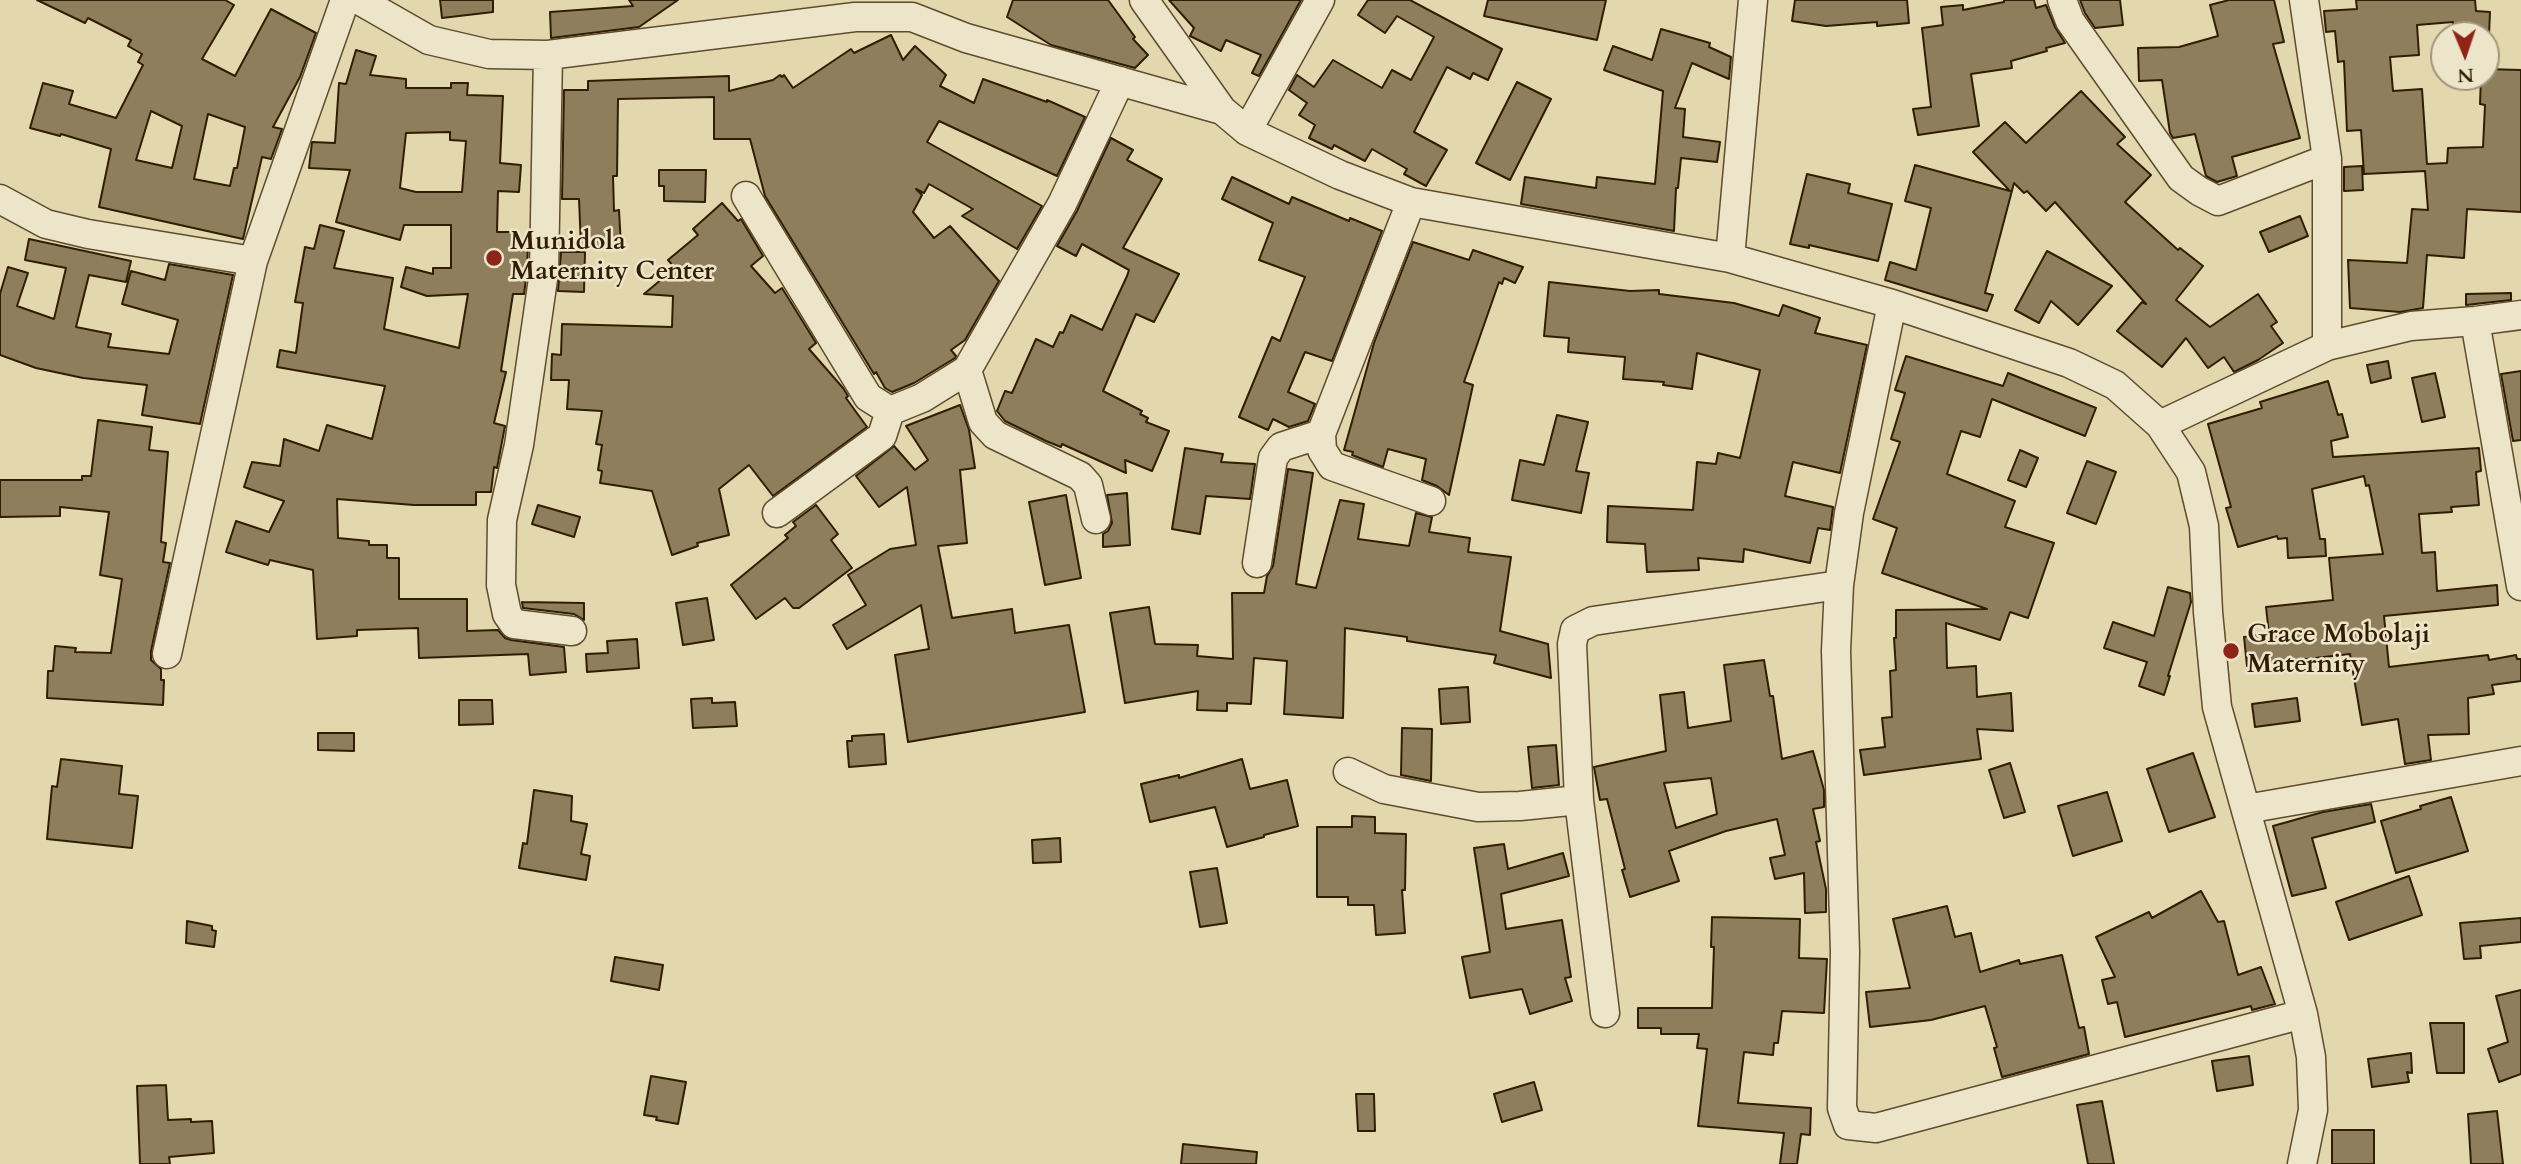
<!DOCTYPE html>
<style>
body{margin:0}
#map{position:relative;width:2521px;height:1164px;overflow:hidden;background:#e3d7ae;font-family:Cardo,serif}
canvas{display:block}
.north{position:absolute;left:2430px;top:21px;width:70px;height:70px;box-sizing:border-box;background:#ede5ca;border:2px solid #a2957a;border-radius:50%;rotate:178deg;font-size:19px;font-weight:700;line-height:28px;text-align:center;color:#311d02}
.north::after{content:'';display:block;margin:auto;width:24px;height:32px;background:#8f2418;clip-path:polygon(50% 0,100% 100%,50% 72%,0 100%)}
</style>
<div id="map">
<canvas width="2521" height="1164"></canvas>
<div class="north">N</div>
</div>
<script>
const g = document.querySelector('canvas').getContext('2d');
g.lineJoin = 'round';
function paint(path, color) { g.fillStyle = color; g.fill(path, 'evenodd'); }
const toPath = rows => new Path2D(rows.map(r => 'M' + r).join(''));
function strokePath(path, color, width, dash) { g.strokeStyle = color; g.lineWidth = width; g.lineCap = dash ? 'butt' : 'round'; g.setLineDash(dash || []); g.stroke(path); }
function drawText(font, color, halo, rows, align = 'center') {
  g.font = font + ' Cardo,serif'; g.lineWidth = 5; g.setLineDash([]); g.textBaseline = 'middle'; g.strokeStyle = halo; g.fillStyle = color; for (const [text, x, y, turn = 0] of rows) {
    g.save(); g.translate(x, y); g.rotate((+turn || 0) * Math.PI / 180); g.textAlign = isNaN(turn) ? turn : align; if (halo) g.strokeText(text, 0, 0); g.fillText(text, 0, 0); g.restore();
  }
}
const building = toPath([
 [37,0,225,0,234,5,202,59,235,76,271,9,316,33,300,77,273,127,282,129,271,159,262,157,243,239,99,207,111,149,61,134,60,136,30,128,43,83,73,91,69,104,116,118,143,65,138,62,142,54,128,46,131,40,88,18,85,23,37,0],
 [151,111,182,126,172,168,136,160,151,111],
 [208,114,245,127,237,168,234,168,230,186,194,179,208,114],
 [440,0,493,0,493,12,442,18,440,0],
 [629,0,678,0,639,27,551,38,550,12,633,6,629,0],
 [1013,0,1108,0,1135,37,1133,39,1148,55,1135,68,1051,45,1007,17,1013,0],
 [1169,0,1301,0,1259,76,1252,73,1261,55,1226,40,1221,51,1190,36,1194,28,1169,0],
 [1368,0,1410,0,1502,49,1488,80,1473,73,1470,79,1447,67,1414,132,1447,150,1426,186,1404,174,1407,169,1372,149,1365,161,1334,145,1332,149,1309,138,1315,125,1299,115,1307,103,1289,90,1297,75,1314,87,1333,60,1382,88,1392,70,1411,80,1434,37,1397,16,1385,33,1358,15,1368,0],
 [1488,0,1606,0,1597,40,1484,16,1488,0],
 [1795,0,1907,0,1909,23,1877,26,1877,22,1826,26,1792,21,1795,0],
 [2004,0,2034,0,2036,8,2046,5,2055,27,2065,43,2046,48,2047,51,2011,61,2012,68,1971,74,1979,126,1918,135,1913,109,1931,107,1922,28,1943,25,1941,7,1963,5,1963,10,2004,2,2004,0],
 [2080,0,2120,0,2123,25,2095,28,2085,13,2080,0],
 [2229,0,2274,0,2284,42,2273,44,2300,138,2232,157,2237,176,2217,182,2206,176,2195,134,2173,138,2170,133,2162,80,2139,81,2138,48,2179,47,2218,36,2210,5,2229,0],
 [2356,0,2475,0,2476,11,2490,12,2489,35,2453,35,2453,22,2417,25,2419,55,2390,57,2393,91,2422,89,2427,164,2447,163,2448,148,2483,147,2485,105,2480,104,2481,77,2486,77,2486,69,2521,70,2521,212,2467,209,2464,258,2427,255,2423,308,2400,312,2350,308,2348,260,2407,263,2412,209,2428,210,2425,171,2364,174,2361,130,2347,131,2344,61,2338,62,2335,31,2326,32,2324,11,2357,9,2356,0],
 [1661,29,1710,43,1709,47,1731,57,1729,79,1692,63,1675,108,1685,109,1683,137,1720,142,1717,162,1681,158,1678,188,1676,188,1674,231,1521,204,1525,177,1596,188,1597,177,1655,184,1663,91,1604,70,1613,46,1652,60,1661,29],
 [891,35,903,60,915,46,946,75,940,86,974,103,983,79,1047,102,1047,100,1085,117,1057,176,939,121,927,142,1042,206,1017,249,962,216,973,209,929,184,924,193,916,189,922,195,913,212,934,238,950,226,999,281,965,340,951,350,956,356,955,358,914,383,892,392,885,388,876,372,874,374,765,196,750,139,714,139,714,97,618,99,617,176,613,176,614,211,619,210,621,246,581,247,579,199,562,199,564,90,588,90,588,81,729,76,729,91,773,80,780,75,782,77,784,75,793,88,851,49,854,53,891,35],
 [356,50,376,56,370,75,406,79,406,88,451,88,451,83,468,83,467,95,503,96,500,163,521,165,519,192,498,191,497,232,512,232,512,241,528,242,527,271,524,294,513,294,501,371,506,372,494,423,505,426,497,468,494,467,491,492,476,492,476,505,414,505,337,499,338,538,369,541,369,545,387,545,387,558,399,558,399,599,467,599,467,631,498,630,505,638,511,640,564,647,566,672,530,675,528,654,419,658,418,628,357,630,357,636,317,639,313,570,270,560,268,565,226,552,236,521,269,532,284,501,244,487,252,462,280,466,284,439,319,451,327,425,372,439,385,386,277,367,280,350,296,353,303,303,295,302,305,247,314,249,320,225,344,231,334,268,393,278,384,329,459,348,468,294,427,296,401,287,406,267,433,274,433,268,451,268,451,225,404,225,400,240,336,222,350,170,309,168,312,142,335,143,339,83,346,84,356,50],
 [450,132,450,140,466,141,462,192,416,192,400,188,406,133,450,132],
 [1517,82,1551,99,1510,180,1476,163,1517,82],
 [2081,91,2125,137,2117,144,2151,175,2125,202,2178,250,2180,248,2203,266,2176,300,2210,327,2258,294,2277,322,2271,326,2283,343,2258,360,2234,372,2224,357,2208,368,2186,338,2162,367,2117,331,2142,302,2146,304,2055,202,2046,211,2027,191,2024,193,2014,183,1985,293,1993,295,1987,311,1885,280,1890,262,1916,270,1931,208,1905,201,1915,165,2010,191,1973,152,2005,122,2026,143,2081,91],
 [1111,138,1133,150,1127,160,1162,179,1123,248,1179,274,1154,322,1136,314,1103,391,1142,411,1140,414,1148,418,1146,422,1169,431,1152,471,1125,460,1126,473,1062,444,1061,447,1046,441,1005,421,997,411,1005,391,1012,393,1036,339,1053,347,1060,332,1063,333,1071,315,1102,330,1127,276,1129,270,1082,244,1076,256,1057,246,1077,211,1111,138],
 [2362,166,2363,190,2344,191,2344,167,2362,166],
 [659,170,706,170,705,202,664,201,664,186,659,186,659,170],
 [1807,174,1850,184,1848,193,1892,204,1878,261,1809,245,1809,248,1790,244,1807,174],
 [1232,177,1289,204,1292,197,1349,221,1350,218,1382,231,1332,361,1305,352,1288,392,1315,404,1308,421,1289,427,1273,419,1268,430,1239,417,1272,337,1280,341,1305,277,1259,260,1273,223,1222,199,1232,177],
 [722,203,738,221,741,219,763,256,751,266,775,293,782,288,816,343,809,349,843,388,848,396,846,398,867,427,773,496,749,465,719,489,729,535,697,543,698,546,672,555,652,491,600,483,602,471,598,470,602,445,596,444,602,411,567,409,569,380,551,380,552,354,561,355,562,324,672,327,673,296,644,294,675,268,668,260,698,235,693,229,722,203],
 [2300,216,2308,236,2269,252,2260,232,2300,216],
 [29,239,131,261,126,282,89,275,76,327,111,334,108,347,169,354,178,320,122,304,131,271,165,280,169,264,233,275,200,424,142,415,147,385,83,378,36,368,0,355,0,294,8,267,28,273,17,306,54,319,66,268,25,260,29,239],
 [1413,242,1469,260,1473,250,1523,267,1515,283,1504,278,1502,284,1499,282,1464,382,1473,385,1449,495,1437,486,1422,480,1426,459,1388,449,1383,467,1352,455,1353,452,1344,450,1374,343,1413,242],
 [2047,251,2112,286,2078,325,2051,301,2039,323,2015,310,2047,251],
 [561,252,585,252,584,292,558,291,561,252],
 [1549,282,1630,291,1659,290,1659,294,1734,303,1779,316,1783,305,1820,318,1815,333,1867,345,1840,473,1793,462,1785,496,1833,507,1830,530,1818,528,1810,563,1744,549,1743,562,1698,558,1699,570,1647,572,1645,544,1607,542,1608,506,1693,510,1697,462,1716,464,1718,453,1740,458,1760,370,1697,353,1692,389,1663,385,1664,382,1623,379,1625,357,1568,352,1569,338,1544,336,1549,282],
 [2511,293,2511,300,2466,305,2466,294,2511,293],
 [1906,356,2003,386,2008,373,2096,408,2085,436,1992,399,1980,437,1961,431,1947,474,2015,501,2005,527,2054,543,2028,618,2010,612,2000,640,1946,623,1947,668,1976,666,1977,697,2011,693,2013,731,1977,729,1981,759,1864,775,1860,750,1885,747,1882,718,1892,717,1890,671,1896,670,1894,638,1896,638,1896,610,1987,609,1882,573,1897,528,1873,519,1900,442,1891,439,1905,393,1895,390,1906,356],
 [2388,361,2391,378,2371,383,2367,365,2388,361],
 [2521,371,2521,440,2513,441,2501,374,2521,371],
 [2435,373,2445,417,2422,422,2412,378,2435,373],
 [2328,381,2338,415,2342,414,2348,437,2331,441,2333,457,2479,448,2481,471,2476,472,2479,505,2451,507,2452,512,2419,514,2422,553,2435,552,2437,591,2497,585,2498,605,2384,616,2389,667,2488,655,2489,660,2516,655,2517,659,2521,659,2521,681,2492,685,2494,694,2468,698,2469,734,2428,735,2431,760,2405,764,2398,719,2362,725,2350,654,2247,666,2244,637,2269,634,2266,607,2333,600,2329,558,2383,554,2369,485,2366,486,2364,476,2312,489,2320,539,2325,539,2326,556,2288,558,2287,538,2278,539,2277,536,2238,547,2226,508,2231,507,2208,424,2262,408,2260,402,2328,381],
 [960,405,969,430,975,468,960,470,967,543,938,546,952,618,1012,609,1015,633,1069,625,1085,712,908,742,895,655,929,649,921,605,847,649,833,625,866,605,848,575,890,549,916,545,907,487,879,507,856,476,894,446,915,470,928,460,906,426,960,405],
 [1557,415,1588,422,1576,471,1589,473,1581,513,1512,500,1520,460,1544,465,1557,415],
 [98,420,152,427,149,450,168,452,161,542,166,543,163,562,170,563,151,651,151,660,161,669,161,680,164,680,163,705,47,698,48,671,53,671,55,646,76,648,75,652,111,653,122,579,100,575,109,512,60,507,60,516,0,517,0,480,82,480,82,476,91,476,98,420],
 [1185,448,1223,454,1221,462,1255,464,1250,499,1206,496,1200,534,1172,529,1185,448],
 [2020,450,2038,458,2026,487,2008,480,2020,450],
 [2087,461,2116,472,2096,524,2067,513,2087,461],
 [1288,469,1313,473,1296,584,1316,588,1340,500,1364,504,1358,539,1409,546,1416,513,1432,517,1429,532,1470,538,1468,552,1511,557,1500,631,1548,644,1551,678,1494,663,1496,655,1407,641,1407,637,1345,628,1343,718,1284,714,1287,661,1254,658,1251,704,1227,703,1227,711,1197,710,1198,691,1125,703,1110,613,1149,607,1155,644,1198,645,1197,656,1233,659,1232,593,1264,593,1267,576,1273,566,1288,469],
 [1127,493,1130,545,1103,547,1103,534,1108,531,1112,523,1107,495,1127,493],
 [1066,495,1081,578,1045,585,1029,502,1066,495],
 [538,505,580,517,574,537,532,524,538,505],
 [816,505,838,534,831,540,852,568,799,608,793,608,785,598,756,619,731,585,788,538,785,535,796,526,793,522,816,505],
 [2168,587,2190,593,2191,602,2168,676,2170,676,2164,695,2139,686,2147,662,2104,648,2113,622,2154,636,2168,587],
 [707,598,714,640,683,645,676,603,707,598],
 [522,602,584,603,584,620,574,614,523,608,522,602],
 [637,639,639,668,587,672,586,654,608,653,607,641,637,639],
 [1764,660,1770,696,1773,696,1782,759,1813,751,1824,790,1824,807,1813,809,1820,841,1816,842,1826,889,1826,912,1805,913,1804,873,1775,879,1770,858,1785,855,1777,819,1726,831,1669,851,1679,881,1630,897,1622,870,1625,869,1607,799,1600,800,1594,767,1666,751,1660,695,1684,692,1688,728,1731,721,1724,665,1764,660],
 [1711,778,1717,814,1676,828,1664,783,1711,778],
 [1468,687,1470,722,1441,724,1439,689,1468,687],
 [712,698,712,703,735,702,737,726,693,728,691,699,712,698],
 [2297,698,2300,721,2255,727,2252,704,2297,698],
 [459,700,492,700,493,724,459,725,459,700],
 [1402,728,1432,729,1431,781,1401,775,1402,728],
 [318,733,354,733,354,751,318,750,318,733],
 [884,734,886,764,849,767,847,741,852,741,852,736,884,734],
 [1556,745,1559,785,1532,788,1528,747,1556,745],
 [2193,753,2215,817,2169,832,2147,769,2193,753],
 [61,759,122,766,119,794,138,796,132,848,47,839,52,786,57,787,61,759],
 [1242,759,1250,789,1287,780,1298,826,1264,835,1264,837,1227,847,1215,807,1150,822,1141,784,1179,775,1179,778,1242,759],
 [2010,763,2025,812,2004,818,1989,770,2010,763],
 [534,790,572,796,571,821,587,824,581,854,590,856,586,880,519,868,523,843,527,844,534,790],
 [2107,792,2122,841,2073,856,2058,806,2107,792],
 [2451,797,2468,851,2396,873,2381,821,2421,809,2420,806,2451,797],
 [2371,804,2375,822,2312,838,2326,888,2292,896,2273,826,2323,812,2371,804],
 [1352,816,1375,817,1375,833,1406,834,1405,890,1402,890,1405,933,1376,935,1374,905,1348,905,1348,897,1317,897,1317,827,1352,827,1352,816],
 [1060,838,1061,862,1033,863,1032,840,1060,838],
 [1504,844,1508,869,1563,853,1569,876,1501,894,1506,929,1562,920,1571,977,1565,978,1572,1001,1530,1014,1522,989,1470,998,1462,957,1490,952,1474,848,1504,844],
 [1217,868,1227,923,1200,927,1190,872,1217,868],
 [2409,876,2422,915,2349,940,2336,902,2409,876],
 [2201,891,2218,922,2224,921,2238,975,2261,967,2275,1004,2252,1010,2251,1006,2125,1037,2117,1002,2108,1004,2102,980,2115,977,2096,937,2149,912,2152,918,2201,891],
 [1947,906,1955,937,1971,933,1980,972,2019,960,2020,964,2062,955,2079,1028,2084,1027,2089,1054,2002,1077,1994,1048,1997,1047,1985,1006,1931,1020,1870,1027,1866,992,1910,988,1893,919,1947,906],
 [1712,917,1800,919,1799,958,1827,959,1824,1013,1782,1011,1778,1043,1774,1043,1773,1055,1744,1052,1738,1103,1811,1108,1810,1135,1801,1134,1797,1164,1780,1164,1784,1133,1698,1126,1707,1049,1697,1048,1699,1034,1661,1034,1661,1028,1638,1028,1638,1008,1712,1008,1714,947,1711,947,1712,917],
 [2521,918,2521,942,2480,946,2481,958,2464,959,2460,923,2521,918],
 [187,921,212,926,212,930,216,931,214,947,186,943,187,921],
 [615,957,663,965,659,990,611,981,615,957],
 [2521,990,2521,1074,2499,1082,2488,1049,2508,1042,2496,996,2521,990],
 [2430,1023,2464,1023,2464,1073,2437,1073,2430,1023],
 [2411,1053,2412,1073,2407,1072,2409,1082,2372,1087,2368,1059,2411,1053],
 [2249,1056,2253,1085,2217,1091,2212,1061,2249,1056],
 [651,1076,686,1082,678,1124,656,1120,657,1117,644,1115,651,1076],
 [1534,1082,1542,1110,1502,1122,1494,1094,1534,1082],
 [166,1085,168,1120,191,1119,191,1122,212,1121,214,1153,169,1157,170,1164,140,1164,137,1086,166,1085],
 [1356,1094,1374,1094,1375,1131,1358,1131,1356,1094],
 [2102,1101,2114,1164,2088,1164,2077,1105,2102,1101],
 [2497,1111,2503,1164,2471,1164,2468,1114,2497,1111],
 [2332,1130,2374,1130,2374,1164,2332,1164,2332,1130],
 [1183,1144,1257,1152,1256,1164,1181,1164,1183,1144]
]);
paint(building, '#8e7e5b');
strokePath(building, '#311d02', 2);
const minor = toPath([
 [359,0,429,40,489,54,548,55,855,17,912,17,966,38,1222,110],
 [1144,0,1222,110,1247,131,1340,175,1411,202,1730,258,1892,304,2069,363,2115,385,2160,425,2191,472,2204,526,2208,612,2217,707,2303,1014,2311,1057,2313,1110,2302,1164],
 [2062,0,2070,21,2181,178,2199,191,2218,201,2327,159],
 [2304,0,2327,159,2327,346],
 [548,55,544,272,519,445,502,520,501,585,507,614,514,624,572,631],
 [1247,131,1320,0],
 [746,196,868,397,890,411,922,398,967,370,1062,204,1120,81],
 [0,199,46,224,88,234,253,261],
 [1411,202,1321,434,1322,450,1332,466,1431,501],
 [1730,258,1753,0],
 [1892,304,1849,513,1839,585,1836,651,1845,952,1842,1108,1848,1125,1876,1128,2303,1014],
 [2475,321,2521,586],
 [967,370,983,422,995,435,1080,476,1088,485,1096,519],
 [2160,425,2327,346,2411,326,2475,321,2521,315],
 [777,513,882,436,890,411],
 [1257,563,1273,458,1281,447,1321,434],
 [167,654,253,261,345,0],
 [1348,772,1384,789,1478,807,1520,806,1579,800],
 [2246,809,2521,761],
 [1605,1013,1579,800,1572,644,1575,630,1593,621,1839,585]
]);
strokePath(minor, '#5e4c2d', 31);
strokePath(minor, '#ede5ca', 28);
for (const [x, y, r, color] of [
 [494,258,9,"#8f2418"],
 [2231,651,9,"#8f2418"]
]) { const dot = new Path2D(); dot.arc(x, y, r, 0, 2 * Math.PI); g.fillStyle = color; g.fill(dot); strokePath(dot, '#ede5ca', 2.5); }
drawText('bold 26px', '#311d02', '#ede5ca', [
 ["Munidola",510,243],
 ["Maternity Center",510,273],
 ["Grace Mobolaji",2247,636],
 ["Maternity",2247,666]
], 'left');
</script>
